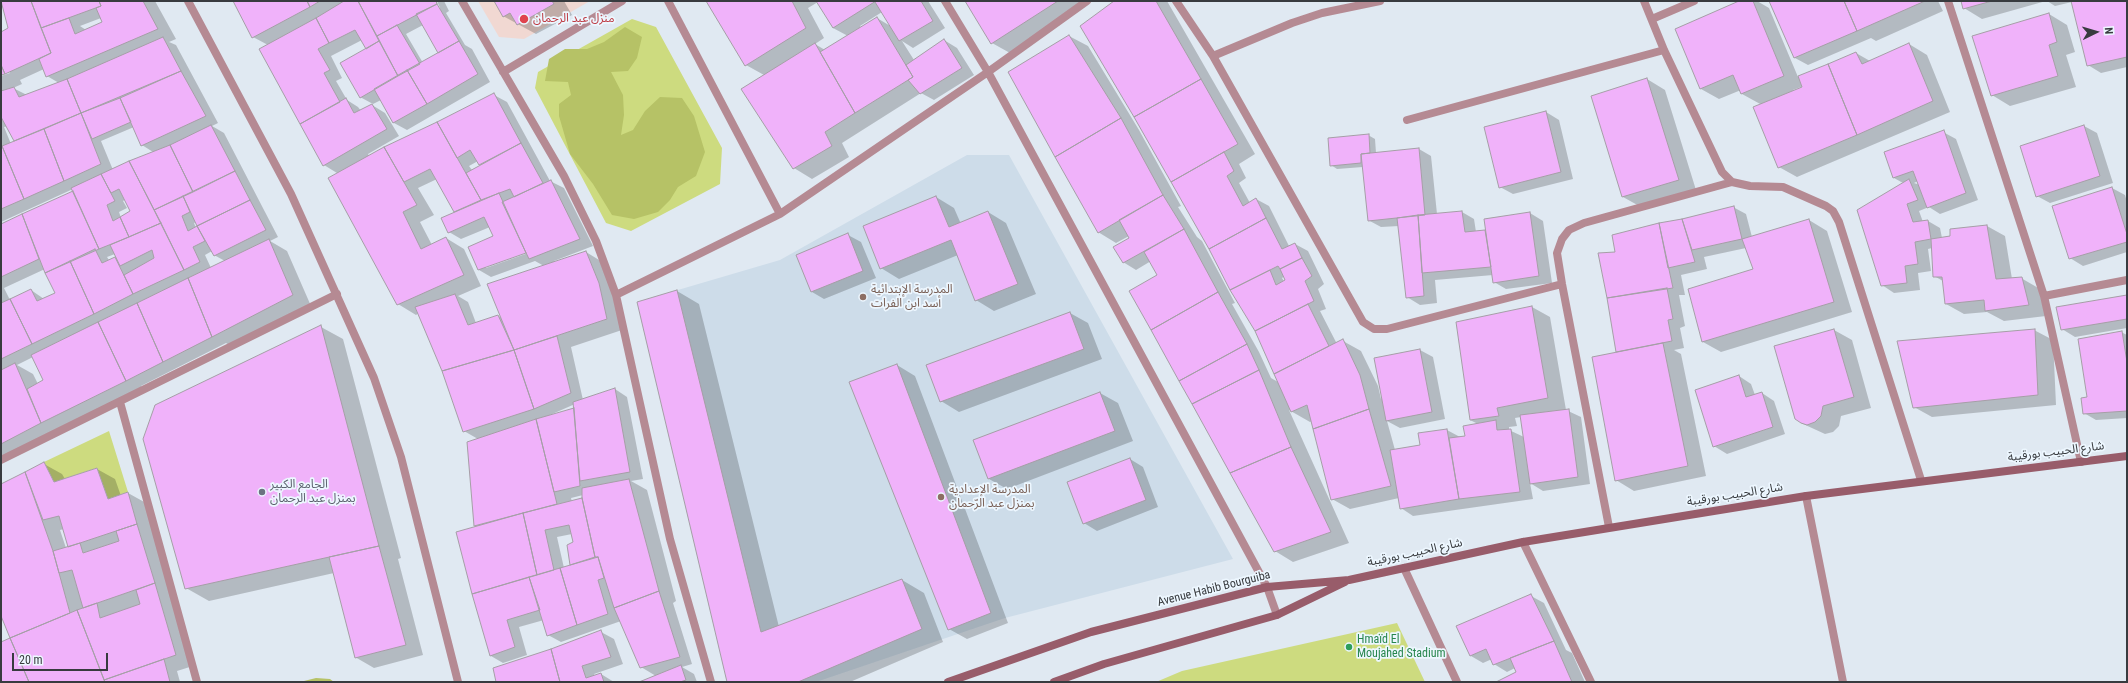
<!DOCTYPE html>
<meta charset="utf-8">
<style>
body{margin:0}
#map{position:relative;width:2128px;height:683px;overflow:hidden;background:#e0e9f2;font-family:"Roboto Condensed",sans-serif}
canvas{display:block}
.frame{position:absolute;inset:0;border:2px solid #383b3f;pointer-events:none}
.north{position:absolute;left:2076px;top:12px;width:40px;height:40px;-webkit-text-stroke:3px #edf7ff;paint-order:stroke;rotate:85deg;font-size:11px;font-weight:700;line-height:16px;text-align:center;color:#383b3f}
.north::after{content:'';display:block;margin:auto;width:14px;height:18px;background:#383b3f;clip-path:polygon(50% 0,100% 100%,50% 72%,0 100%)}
.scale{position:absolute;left:12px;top:653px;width:96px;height:18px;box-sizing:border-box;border:2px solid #383b3f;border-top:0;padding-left:5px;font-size:12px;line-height:14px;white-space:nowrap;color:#383b3f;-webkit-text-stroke:3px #edf7ff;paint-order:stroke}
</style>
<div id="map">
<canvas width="2128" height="683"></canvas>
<div class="frame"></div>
<div class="north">N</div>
<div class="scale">20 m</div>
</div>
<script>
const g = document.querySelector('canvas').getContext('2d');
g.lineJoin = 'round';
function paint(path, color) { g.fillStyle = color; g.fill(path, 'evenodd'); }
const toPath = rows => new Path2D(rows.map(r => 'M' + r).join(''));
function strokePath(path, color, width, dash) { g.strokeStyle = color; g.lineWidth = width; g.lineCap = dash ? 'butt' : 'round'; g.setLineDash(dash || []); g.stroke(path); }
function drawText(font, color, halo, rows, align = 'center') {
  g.font = font + ' "Roboto Condensed","Noto Sans Arabic",sans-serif'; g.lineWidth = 3.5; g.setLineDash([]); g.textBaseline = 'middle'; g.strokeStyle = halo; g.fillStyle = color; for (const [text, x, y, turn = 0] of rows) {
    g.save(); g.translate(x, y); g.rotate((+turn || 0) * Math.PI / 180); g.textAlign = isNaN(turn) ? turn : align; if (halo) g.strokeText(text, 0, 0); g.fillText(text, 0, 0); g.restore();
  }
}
paint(toPath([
 [967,155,1009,155,1233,559,1005,618,816,682,727,682,637,302,780,260]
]), '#cddce9');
paint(toPath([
 [478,1,590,1,524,39,499,37]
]), '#f1d8d2');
paint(toPath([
 [632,19,656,27,722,148,720,184,631,231,606,223,535,88,538,72],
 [109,431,128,492,108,499,97,468,54,482,44,462],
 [1397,623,1425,682,1156,682,1182,671]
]), '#cddb7f');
paint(toPath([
 [625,27,642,37,637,58,628,71,611,72,623,95,624,115,621,135,633,130,645,111,660,97,682,98,694,116,705,152,696,176,678,187,670,200,658,212,634,219,612,215,593,184,570,154,559,116,559,104,571,95,568,82,545,81,549,59,565,49,587,49,604,42],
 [316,678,330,679,334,682,300,682]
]), '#b6c266');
paint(toPath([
 [1,1,155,1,176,39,169,42,176,45,218,123,212,126,224,133,278,237,270,241,287,251,311,306,231,346,226,343,141,386,143,391,1,463,1,225,74,192,73,189,1,222,1,76,10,73,9,71,1,74,1,32,9,29],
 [101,18,103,22,86,30,80,26],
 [44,69,47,76,59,83,27,95,13,88,22,84,20,80],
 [8,126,15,142,11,144,4,127],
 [134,127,142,145,153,152,113,170,101,141],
 [126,199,132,212,121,218,119,212,127,208,123,201],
 [196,222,198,227,196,228,194,223],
 [212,251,214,255,225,261,211,268,205,255],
 [115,254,117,257,109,260,107,257],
 [45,269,56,294,44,299,31,290,10,300,4,288],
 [33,357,44,380,38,384,33,374,17,365],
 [234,1,434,1,438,8,440,8,437,1,444,1,449,11,446,13,465,45,472,49,490,82,407,130,394,123,381,100,373,104,360,97,368,49,362,40,331,56,342,78,336,81,347,100,358,107,361,111,372,105,385,113,399,136,368,154,369,156,494,95,507,102,550,181,564,188,593,246,554,261,554,263,586,252,604,263,625,329,571,347,583,400,615,389,627,397,643,479,631,481,647,490,676,601,673,603,692,664,682,667,694,674,697,682,639,682,656,676,641,667,621,621,561,642,548,635,544,620,519,627,527,655,503,663,491,656,457,532,477,527,475,526,478,439,464,431,443,370,419,313,416,315,398,304,337,173,324,165,268,45,253,37],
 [423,25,440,53,423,63,406,34],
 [478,161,481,166,472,170,469,166],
 [437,179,455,213,449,232,461,239,490,227,494,237,479,270,491,277,535,261,544,266,501,317,498,316,476,323,468,302,458,296,481,286,464,249,446,238,432,245,420,222,434,215,418,188],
 [530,251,531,252,486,268,486,266],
 [575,404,575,409,550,416,550,415],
 [583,495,583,499,572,502,571,498],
 [572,534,574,543,568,546,572,565,564,568,557,537],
 [495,1,564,1,572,15,536,34,503,16],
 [707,1,928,1,945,28,913,48,902,41,914,60,944,40,957,48,974,75,934,100,921,93,842,143,849,157,812,179,794,168,764,75,746,65],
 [818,2,833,28,848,36,825,50,815,44,824,38,808,8],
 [882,12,892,27,877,18,861,28,860,26],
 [967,1,1084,1,1010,53,992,43],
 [1116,1,1167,1,1255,154,1239,164,1246,178,1239,183,1250,203,1256,199,1269,206,1289,246,1295,244,1308,251,1324,284,1318,289,1326,309,1320,311,1337,344,1343,341,1361,351,1378,386,1381,399,1420,350,1433,357,1445,419,1400,428,1387,421,1395,450,1422,446,1447,430,1460,437,1466,436,1478,424,1470,420,1532,307,1550,317,1566,410,1581,417,1590,484,1543,491,1530,483,1533,499,1413,516,1401,508,1399,498,1350,509,1332,499,1312,421,1310,422,1289,410,1349,543,1293,562,1275,551,1159,275,1151,261,1136,270,1123,262,1130,238,1129,236,1116,243,1098,232,1009,72,1069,36,1088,46,1139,130,1181,206,1178,207,1197,237,1202,241,1235,303,1232,304,1259,352,1271,378,1278,382,1256,331,1171,181],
 [1285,276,1286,280,1284,281,1282,278],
 [1521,417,1524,437,1509,430,1509,427,1517,426,1515,418],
 [1741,1,1757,1,1769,8,1798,77,1856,53,1870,61,1909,44,1927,55,1950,112,1797,177,1779,167,1762,105,1742,94,1741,90,1719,99,1701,89,1676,29],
 [1803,86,1804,88,1794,92,1793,90],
 [1770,1,1938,1,1943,11,1876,41,1871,38,1808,65,1795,58],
 [1962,1,2046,1,1982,19,1964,8],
 [2047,1,2127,1,2127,67,2101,73,2088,65,2072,2,2055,6],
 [2049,14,2067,25,2075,52,2066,55,2076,87,2010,106,1992,95],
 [1647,79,1665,90,1696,190,1641,207,1623,197,1592,96],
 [1546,112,1559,120,1573,179,1513,194,1500,187],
 [2084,126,2097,133,2113,183,2050,203,2037,196],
 [1943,132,1956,139,1978,200,1940,214,1929,207,1919,211,1923,222,1928,221,1940,228,1942,238,1987,226,2005,236,2012,279,2021,278,2040,289,2046,316,2004,321,1987,312,1964,314,1946,304,1943,281,1934,276,1932,248,1928,249,1931,271,1918,273,1920,290,1894,293,1882,285,1903,183,1894,178,1885,153],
 [1918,181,1920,185,1914,183],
 [1368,135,1375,139,1376,153,1419,149,1431,156,1437,214,1462,212,1474,219,1476,232,1487,231,1485,219,1530,213,1543,221,1552,283,1506,289,1494,282,1493,275,1435,280,1437,303,1420,305,1407,297,1399,226,1381,227,1368,220,1363,167,1337,169,1331,165],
 [2112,188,2125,195,2127,202,2127,252,2083,266,2070,258],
 [936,197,954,208,961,224,988,212,1006,223,1036,294,994,311,976,300,958,255,899,279,881,268],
 [1733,207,1746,214,1752,237,1809,220,1827,231,1852,312,1721,352,1703,342,1754,270,1746,248,1704,257,1707,269,1681,275,1685,295,1679,295,1685,326,1680,328,1684,348,1674,350,1681,354,1706,476,1634,491,1616,480,1618,353,1599,254,1616,252,1613,236],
 [848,235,861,242,876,278,824,299,812,292],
 [677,291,699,304,779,627,902,580,924,593,943,642,850,682,728,682],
 [2127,296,2127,328,2075,337,2062,329],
 [1070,313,1088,323,1102,359,959,412,941,401],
 [321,327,343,339,401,558,398,559,423,655,374,668,355,657,334,573,209,601,186,588],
 [1834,330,1852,340,1871,408,1841,416,1839,426,1833,432,1825,434,1801,423],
 [2034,330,2053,340,2056,405,1932,417,1914,407],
 [2121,332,2127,335,2127,418,2096,420,2084,413,2088,398],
 [897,365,915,376,1008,623,967,639,949,629],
 [1739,376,1751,384,1755,395,1762,393,1774,401,1785,434,1727,454,1714,446],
 [1100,393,1118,403,1133,441,1007,489,989,479,974,441],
 [1130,459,1143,467,1158,507,1097,531,1084,523],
 [44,464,62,474,65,479,97,469,115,479,121,496,128,493,146,503,193,666,177,671,180,682,1,682,1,643,13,641,1,611,1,485],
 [64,529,70,547,66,548,60,530],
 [1531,596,1544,603,1566,650,1572,653,1585,682,1498,682,1517,672,1515,668,1507,672,1494,664,1492,659,1483,663,1471,656],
 [601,632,614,639,623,664,594,674,595,676,601,674,614,682,497,682]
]), '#0003');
const building = toPath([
 [1,1,31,1,51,53,5,74,1,65,1,32,8,28,1,1],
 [31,1,99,1,101,6,41,28,31,1],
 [99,1,143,1,158,29,46,77,39,59,51,53,41,28,69,18,75,34,102,22,96,8,101,6,99,1],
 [233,1,307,1,310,7,252,38,233,1],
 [307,1,320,1,310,7,307,1],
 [344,1,358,1,379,41,366,49,355,30,329,43,316,18,344,1],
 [358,1,436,1,437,4,377,36,358,1],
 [494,1,552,1,554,4,517,25,510,13,503,17,494,1],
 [706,1,792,1,806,28,745,66,706,1],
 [816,1,876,1,833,28,816,1],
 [876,1,921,1,933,21,899,41,875,2,876,1],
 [965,1,1058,1,991,44,965,1],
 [1114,1,1156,1,1201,79,1134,117,1080,26,1114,1],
 [1739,1,1753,1,1784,76,1741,94,1733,75,1700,89,1675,29,1739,1],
 [1769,1,1844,1,1857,31,1794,58,1769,1],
 [1844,1,1925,1,1857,31,1844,1],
 [1961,1,1992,1,1963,9,1961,1],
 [2071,1,2127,1,2127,57,2087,66,2071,1],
 [437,4,459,41,438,53,416,14,437,4],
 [2049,13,2057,42,2049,45,2058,76,1991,96,1972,36,2049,13],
 [877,17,913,77,855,113,820,52,877,17],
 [316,18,329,43,318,49,330,70,324,73,340,102,300,124,259,49,316,18],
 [397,25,420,64,398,76,377,36,397,25],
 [1069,35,1121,118,1055,157,1008,72,1069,35],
 [163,37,181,71,81,113,67,79,163,37],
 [944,39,962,68,920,94,908,80,913,77,906,65,944,39],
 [379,41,398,76,360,98,340,63,379,41],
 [459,41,478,74,427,104,407,70,459,41],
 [815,43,855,113,825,132,832,146,793,169,741,89,815,43],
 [1909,43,1933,101,1857,135,1828,64,1856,52,1862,64,1909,43],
 [1828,64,1857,135,1778,168,1753,107,1802,87,1798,76,1828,64],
 [1,65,5,74,1,75,1,65],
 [407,70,427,104,393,123,374,89,407,70],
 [181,71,206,116,141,146,120,98,181,71],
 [1647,78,1679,180,1622,197,1591,96,1647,78],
 [67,79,81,113,14,141,1,117,1,91,14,87,19,97,67,79],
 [1201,79,1238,144,1171,182,1134,117,1201,79],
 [494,93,521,143,479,165,470,150,457,158,437,122,494,93],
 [120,98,131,122,92,139,81,113,120,98],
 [346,98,354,113,372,104,387,129,323,166,300,124,346,98],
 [1546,111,1561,172,1499,188,1484,127,1546,111],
 [81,113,101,164,64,181,44,129,81,113],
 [1121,118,1163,195,1098,233,1055,157,1121,118],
 [437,122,481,200,454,212,430,169,404,182,384,147,437,122],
 [211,125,235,171,193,192,170,145,211,125],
 [2084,125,2100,176,2036,197,2020,146,2084,125],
 [44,129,64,181,24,199,2,146,44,129],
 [1944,130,1966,193,1927,208,1913,171,1893,178,1884,152,1944,130],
 [1369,134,1370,153,1361,154,1361,163,1330,166,1328,138,1369,134],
 [521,143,543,183,514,197,510,189,481,200,466,173,521,143],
 [170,145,193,192,154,210,129,161,170,145],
 [2,146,24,199,1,209,1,147,2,146],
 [384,147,417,205,403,212,421,249,446,237,464,275,397,305,328,178,384,147],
 [1419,148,1425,215,1368,221,1361,154,1419,148],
 [1224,152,1234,171,1227,176,1243,206,1256,198,1266,218,1209,249,1171,182,1224,152],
 [129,161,161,223,129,237,120,217,130,211,119,189,111,193,101,174,129,161],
 [235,171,250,200,197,226,183,196,235,171],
 [101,174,115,201,107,205,113,221,120,217,129,237,99,249,71,188,101,174],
 [1909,179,1918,200,1907,204,1913,222,1928,220,1931,239,1915,242,1918,264,1905,266,1907,283,1881,286,1857,210,1909,179],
 [551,180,580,239,529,259,502,202,551,180],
 [2112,187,2127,234,2127,242,2069,259,2052,206,2112,187],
 [73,191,99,249,45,273,22,214,73,191],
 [499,193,526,253,478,270,468,247,493,236,484,217,448,233,441,218,499,193],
 [1163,195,1184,229,1123,263,1113,247,1129,238,1119,220,1163,195],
 [183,196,190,212,182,216,188,231,197,226,205,241,193,247,200,262,184,270,154,210,183,196],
 [936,196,949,227,988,211,1018,284,975,301,951,240,880,269,863,226,936,196],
 [250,200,266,230,214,256,197,226,250,200],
 [1734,206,1742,239,1692,250,1682,219,1734,206],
 [1462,211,1465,232,1485,230,1491,267,1422,273,1418,215,1462,211],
 [1530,212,1539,276,1493,283,1484,219,1530,212],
 [22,214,39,259,1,277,1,224,22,214],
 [1418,215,1424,296,1406,298,1397,218,1418,215],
 [1266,218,1282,249,1295,243,1302,258,1280,269,1278,266,1230,290,1209,249,1266,218],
 [1682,219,1695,262,1668,268,1659,223,1682,219],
 [1809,219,1834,302,1702,342,1688,289,1753,269,1742,239,1809,219],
 [161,223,184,270,133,294,124,275,154,258,152,250,120,266,110,245,161,223],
 [1659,223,1673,288,1607,298,1598,253,1615,252,1612,235,1659,223],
 [1987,225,1996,279,2022,277,2029,305,1985,311,1984,300,1945,304,1942,277,1933,277,1931,239,1950,236,1950,229,1987,225],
 [1184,229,1218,292,1151,330,1129,291,1157,275,1144,252,1184,229],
 [848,233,863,271,811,292,796,255,848,233],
 [269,239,293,295,212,337,188,278,269,239],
 [95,249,102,263,115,257,133,294,94,314,70,261,95,249],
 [586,251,599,283,607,319,514,350,487,284,586,251],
 [1302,258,1312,276,1305,281,1314,301,1255,331,1230,290,1270,270,1276,285,1285,280,1280,269,1302,258],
 [70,261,94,314,32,344,10,299,31,289,37,301,55,293,45,273,70,261],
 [188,278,212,337,163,362,137,303,188,278],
 [1667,288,1673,319,1668,320,1672,341,1616,352,1607,298,1667,288],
 [677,290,761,632,902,579,922,629,798,682,727,682,637,302,677,290],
 [1218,292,1247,344,1179,381,1151,330,1218,292],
 [455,294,468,325,498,315,514,350,442,371,415,307,455,294],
 [2127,295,2127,319,2061,330,2056,307,2127,295],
 [10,299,32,344,1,359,1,303,10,299],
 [137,303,163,362,126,381,98,322,137,303],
 [1308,304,1329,346,1274,374,1255,331,1308,304],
 [1532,306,1548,398,1497,408,1499,416,1470,420,1456,322,1532,306],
 [1070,312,1084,349,940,402,926,365,1070,312],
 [98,322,126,381,41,423,27,389,43,380,31,355,98,322],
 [321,325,379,546,185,589,143,439,155,405,321,325],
 [1834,329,1854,397,1823,406,1821,416,1815,422,1807,425,1801,423,1795,419,1774,346,1834,329],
 [2035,329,2038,395,1913,408,1897,341,2035,329],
 [2122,331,2127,362,2127,411,2083,414,2081,398,2087,397,2078,339,2122,331],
 [557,336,571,393,534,409,514,350,557,336],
 [1343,339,1360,375,1369,409,1313,429,1307,405,1291,412,1274,374,1343,339],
 [1663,343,1688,466,1615,481,1592,357,1663,343],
 [1247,344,1259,370,1192,404,1179,381,1247,344],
 [1420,349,1432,412,1386,421,1374,358,1420,349],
 [514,350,534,409,463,432,442,371,514,350],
 [15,363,41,423,1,444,1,370,15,363],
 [897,364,991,613,948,630,849,382,897,364],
 [1259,370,1291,447,1230,473,1192,404,1259,370],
 [1739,375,1746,397,1762,392,1773,427,1713,447,1695,390,1739,375],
 [615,388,630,472,580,481,573,402,615,388],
 [1100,392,1115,431,988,479,973,440,1100,392],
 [574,408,580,486,554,492,536,419,574,408],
 [1369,409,1391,486,1331,500,1313,429,1369,409],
 [1569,409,1578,477,1530,484,1520,415,1569,409],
 [536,419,557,504,474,526,467,442,536,419],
 [1496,420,1497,430,1511,429,1520,492,1459,499,1449,438,1465,436,1463,426,1496,420],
 [1447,429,1459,499,1400,509,1390,450,1420,445,1418,433,1447,429],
 [1291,447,1331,532,1274,552,1230,473,1291,447],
 [1130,458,1146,500,1083,524,1067,482,1130,458],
 [44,462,54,482,97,468,108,499,128,492,137,524,68,547,59,516,43,520,25,472,44,462],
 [25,472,53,551,70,613,10,638,1,616,1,484,25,472],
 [629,479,659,591,614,608,598,557,595,557,582,498,582,488,629,479],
 [582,498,595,557,570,565,567,545,573,542,569,525,545,530,554,570,537,575,523,513,582,498],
 [523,513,537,575,472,594,456,532,523,513],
 [137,524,155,583,83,608,72,570,59,573,53,551,80,543,83,553,119,541,116,531,137,524],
 [379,546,406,645,355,658,329,557,379,546],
 [598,557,604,578,598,580,608,614,577,625,560,568,598,557],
 [560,568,577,625,547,636,529,577,560,568],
 [529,577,540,610,507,620,515,647,490,656,472,594,529,577],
 [155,583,176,655,104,680,77,610,97,603,100,618,140,604,136,590,155,583],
 [659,591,680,657,640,668,614,608,659,591],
 [1531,594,1554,641,1493,665,1486,649,1470,656,1456,626,1531,594],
 [77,610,105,682,29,682,10,638,77,610],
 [601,630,611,657,582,666,586,678,601,673,604,682,560,682,551,649,601,630],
 [10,638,29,682,1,682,1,642,10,638],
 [1554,641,1572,682,1496,682,1516,672,1510,658,1554,641],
 [551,649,560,682,496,682,493,668,551,649],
 [164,659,170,682,105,682,104,680,164,659],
 [681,665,686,680,680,682,639,682,681,665]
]);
paint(building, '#f0b2fa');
strokePath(building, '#a59ea6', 1);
strokePath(toPath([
 [188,1,291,194,374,378,401,457,458,682],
 [462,1,564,176,596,241,616,295,670,539,711,682],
 [668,1,780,214],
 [945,1,988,72,1267,587,1277,615],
 [1176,1,1213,56,1363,322,1374,329,1387,329,1562,284],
 [1644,1,1664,50,1722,172,1732,182,1750,186,1783,187,1826,206,1833,211,1839,222,1921,480],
 [1948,1,2044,296,2081,462],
 [1652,19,1694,1],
 [1213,56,1292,23,1322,13,1380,1],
 [503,72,622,1],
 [1407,120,1664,50],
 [616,295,780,214,988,72,1087,1],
 [2044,296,2127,280],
 [120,402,197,682],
 [1,460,337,294],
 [1806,496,1843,682],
 [1609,527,1562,284,1557,253,1562,239,1569,230,1584,223,1732,182],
 [1523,542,1591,682],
 [1404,568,1457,682]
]), '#b58a93', 8);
strokePath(toPath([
 [948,682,1091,632,1267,587,1349,580,1523,542,1806,496,2127,456],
 [1054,682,1104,664,1277,615,1345,582]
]), '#985c6a', 8);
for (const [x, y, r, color] of [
 [524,19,5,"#e0444e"],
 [863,297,4,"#8d6e63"],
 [262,492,4,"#6b7280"],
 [941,497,4,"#8d6e63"],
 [1349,647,4,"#2e9e5b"]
]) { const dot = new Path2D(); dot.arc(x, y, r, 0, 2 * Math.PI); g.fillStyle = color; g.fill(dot); strokePath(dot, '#edf7ff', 1.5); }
drawText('12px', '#be3a42', '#edf7ff', [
 ["منزل عبد الرحمان",533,19]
], 'left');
drawText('12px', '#785e54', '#edf7ff', [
 ["المدرسة الإبتدائية",871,290],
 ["أسد ابن الفرات",871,304],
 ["المدرسة الإعدادية",949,490],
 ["بمنزل عبد الرّحمان",949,504]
], 'left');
drawText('12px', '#383b3f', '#edf7ff', [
 ["شارع الحبيب بورقيبة",2056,452,-7],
 ["شارع الحبيب بورقيبة",1735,495,-9],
 ["شارع الحبيب بورقيبة",1415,553,-12],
 ["Avenue Habib Bourguiba",1214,589,-14]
]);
drawText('12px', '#5b616d', '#edf7ff', [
 ["الجامع الكبير",270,485],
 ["بمنزل عبد الرحمان",270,499]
], 'left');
drawText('12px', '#27864d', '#edf7ff', [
 ["Hmaïd El",1357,640],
 ["Moujahed Stadium",1357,654]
], 'left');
</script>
